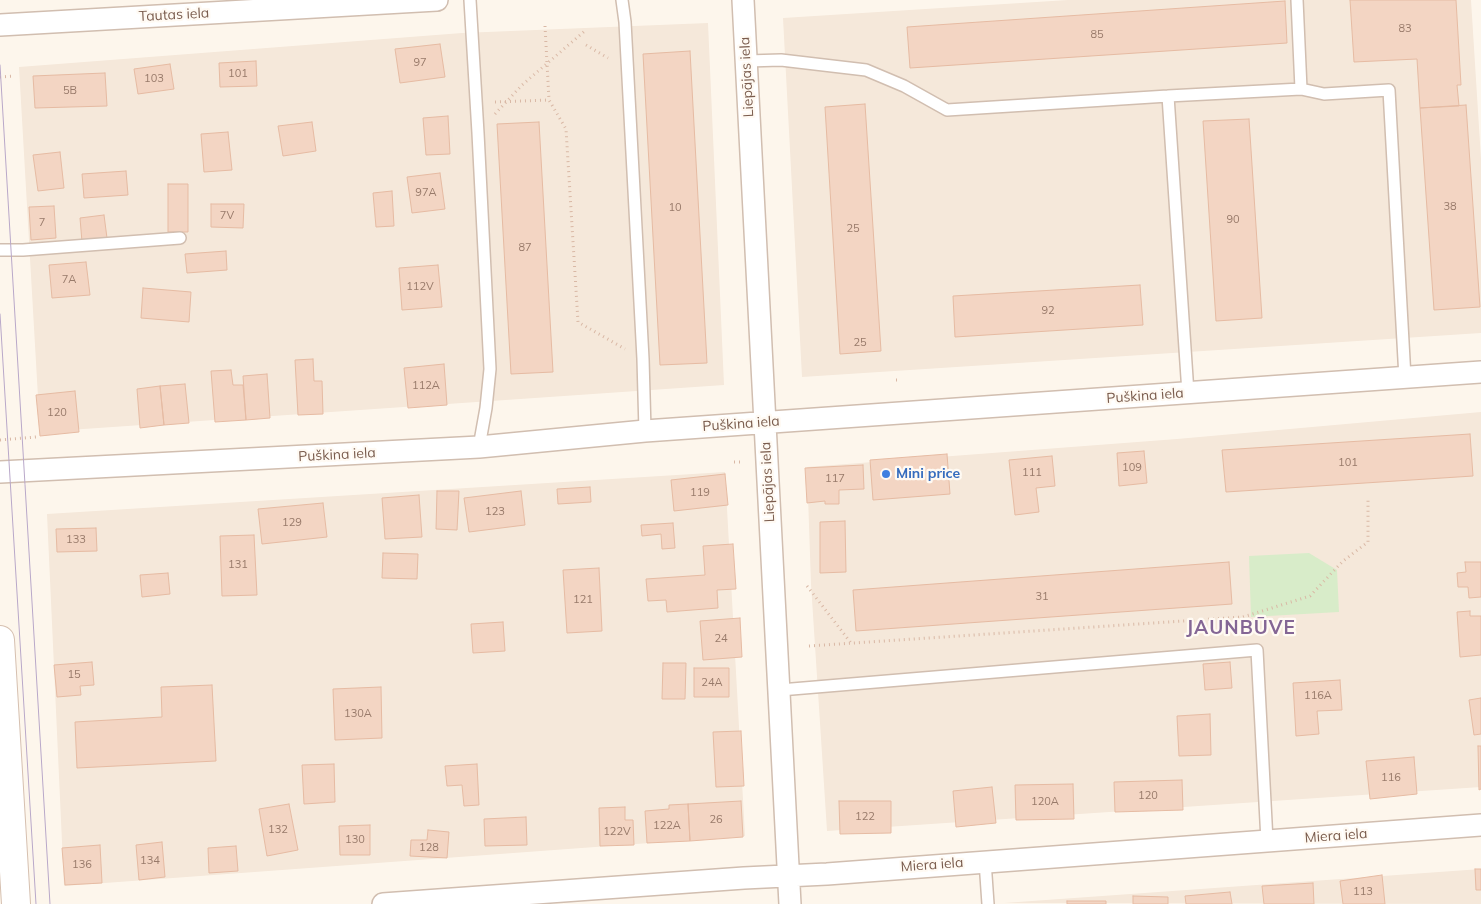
<!DOCTYPE html>
<meta charset="utf-8">
<style>
body{margin:0}
canvas{display:block;background:#fdf6ec}
</style>
<canvas width="1481" height="904"></canvas>
<script>
const g = document.querySelector('canvas').getContext('2d');
g.lineJoin = 'round';
function paint(path, color) { g.fillStyle = color; g.fill(path, 'evenodd'); }
const toPath = rows => new Path2D(rows.map(r => 'M' + r).join(''));
function strokePath(path, color, width, dash) { g.strokeStyle = color; g.lineWidth = width; g.lineCap = dash ? 'butt' : 'round'; g.setLineDash(dash || []); g.stroke(path); }
function drawText(font, color, halo, rows, align = 'center') {
  g.font = font + ' Mulish,sans-serif'; g.lineWidth = 4.5; g.setLineDash([]); g.textBaseline = 'middle'; g.strokeStyle = halo; g.fillStyle = color; for (const [text, x, y, turn = 0] of rows) {
    g.save(); g.translate(x, y); g.rotate((+turn || 0) * Math.PI / 180); g.textAlign = isNaN(turn) ? turn : align; if (halo) g.strokeText(text, 0, 0); g.fillText(text, 0, 0); g.restore();
  }
}
paint(toPath([
 [1068,0,1471,0,1481,159,1481,333,802,377,783,18],
 [708,23,724,385,40,432,19,67,462,33],
 [1481,412,1481,787,827,831,811,584,807,467,1177,439],
 [725,472,745,836,64,886,47,514],
 [1481,869,1481,904,1004,903]
]), '#f5e8da');
paint(toPath([
 [1309,553,1337,570,1339,612,1251,617,1249,556]
]), '#d8ecc9');
const building = toPath([
 [1350,0,1456,0,1461,85,1457,85,1459,106,1420,108,1417,59,1354,62,1350,0],
 [1285,1,1287,43,910,68,907,27,1285,1],
 [440,44,445,77,400,83,395,49,440,44],
 [690,51,707,363,660,365,643,54,690,51],
 [256,61,257,86,220,87,219,63,256,61],
 [170,64,174,89,138,94,134,69,170,64],
 [105,73,107,106,35,108,33,76,105,73],
 [865,104,881,351,840,354,825,107,865,104],
 [1466,105,1480,307,1434,310,1420,108,1466,105],
 [448,116,450,154,426,155,423,118,448,116],
 [1249,119,1262,318,1216,321,1203,121,1249,119],
 [312,122,316,151,283,156,278,126,312,122],
 [539,122,553,372,511,374,497,124,539,122],
 [228,132,232,170,204,172,201,134,228,132],
 [60,152,64,188,38,191,33,155,60,152],
 [126,171,128,195,84,198,82,174,126,171],
 [440,173,445,209,412,213,407,177,440,173],
 [168,184,188,184,188,232,168,232,168,184],
 [392,191,394,226,376,227,373,193,392,191],
 [211,204,244,204,243,228,211,227,211,204],
 [54,206,56,238,31,240,29,207,54,206],
 [104,215,107,238,82,242,80,218,104,215],
 [226,251,227,270,187,273,185,254,226,251],
 [86,262,90,295,52,298,49,265,86,262],
 [438,265,442,307,402,310,399,268,438,265],
 [1140,285,1143,325,955,337,953,296,1140,285],
 [143,288,191,292,189,322,141,318,143,288],
 [313,359,314,381,322,381,323,414,298,415,295,360,313,359],
 [444,364,447,405,408,408,404,368,444,364],
 [231,370,233,385,243,385,246,420,215,422,211,371,231,370],
 [267,374,270,418,246,420,243,376,267,374],
 [185,384,189,423,164,425,160,386,185,384],
 [160,386,164,425,140,428,137,389,160,386],
 [75,391,79,432,40,436,36,395,75,391],
 [1470,434,1473,476,1226,492,1222,450,1470,434],
 [1144,451,1147,483,1119,486,1117,453,1144,451],
 [947,454,950,494,873,500,870,460,947,454],
 [1052,456,1055,486,1036,488,1039,512,1015,515,1009,460,1052,456],
 [863,465,864,489,839,490,839,504,825,504,825,501,807,503,805,468,863,465],
 [725,474,728,505,674,511,671,480,725,474],
 [590,487,591,502,558,504,557,489,590,487],
 [437,491,459,491,457,530,436,529,437,491],
 [521,491,525,525,469,532,464,498,521,491],
 [419,495,422,537,385,539,382,498,419,495],
 [323,503,327,537,262,544,258,509,323,503],
 [845,521,846,572,820,573,820,522,845,521],
 [673,523,675,548,662,549,661,534,642,536,641,525,673,523],
 [96,528,97,551,57,552,56,529,96,528],
 [254,535,257,595,222,596,220,536,254,535],
 [733,544,736,589,717,590,718,608,667,612,666,600,648,601,646,579,705,575,703,546,733,544],
 [383,553,418,554,417,579,382,578,383,553],
 [1229,562,1232,604,856,631,853,590,1229,562],
 [1465,562,1481,562,1481,597,1469,598,1468,587,1458,587,1457,573,1466,572,1465,562],
 [599,568,602,631,567,633,563,570,599,568],
 [168,573,170,594,142,597,140,575,168,573],
 [1470,611,1470,616,1481,616,1481,655,1460,657,1457,612,1470,611],
 [740,618,742,657,703,660,700,621,740,618],
 [503,622,505,651,473,653,471,624,503,622],
 [92,662,94,685,80,686,81,695,57,697,54,665,92,662],
 [1230,662,1232,688,1205,690,1203,664,1230,662],
 [663,663,686,663,685,699,662,699,663,663],
 [694,668,729,668,729,697,694,697,694,668],
 [1340,680,1342,710,1317,711,1319,734,1296,736,1293,683,1340,680],
 [212,685,216,761,77,768,75,722,162,717,161,687,212,685],
 [381,687,382,738,335,740,333,689,381,687],
 [1481,698,1481,734,1474,735,1469,700,1481,698],
 [1210,714,1211,755,1179,756,1177,716,1210,714],
 [741,731,744,786,716,787,713,732,741,731],
 [1478,746,1481,746,1481,789,1479,790,1478,746],
 [1414,757,1417,794,1370,799,1366,761,1414,757],
 [334,764,335,802,304,804,302,765,334,764],
 [477,764,479,805,464,806,462,785,447,786,445,766,477,764],
 [1182,780,1183,810,1115,812,1114,782,1182,780],
 [1073,784,1074,819,1016,820,1015,785,1073,784],
 [992,787,996,823,956,827,953,791,992,787],
 [741,801,743,837,690,841,688,804,741,801],
 [839,801,891,801,891,833,840,834,839,801],
 [289,804,298,850,267,856,259,809,289,804],
 [688,804,690,841,647,843,645,811,669,809,669,805,688,804],
 [625,807,625,820,633,820,634,845,600,846,599,808,625,807],
 [526,817,527,845,485,846,484,819,526,817],
 [370,825,370,855,340,855,339,826,370,825],
 [428,830,449,832,447,858,410,856,411,840,427,840,428,830],
 [162,842,165,877,139,880,136,845,162,842],
 [100,845,102,883,65,885,62,848,100,845],
 [236,846,238,871,209,873,208,848,236,846],
 [1475,869,1481,869,1481,890,1476,890,1475,869],
 [1382,875,1385,904,1343,904,1340,881,1382,875],
 [1313,883,1314,904,1264,904,1262,886,1313,883],
 [1230,892,1232,904,1186,904,1185,896,1230,892],
 [1133,896,1168,897,1168,904,1133,904,1133,896],
 [1067,901,1106,901,1106,904,1067,904,1067,901]
]);
paint(building, '#f3d5c3');
strokePath(building, '#e6bba3', 1);
const lane = toPath([
 [470,0,478,133,490,369,486,408,479,447],
 [622,0,625,22,643,359,645,431],
 [1297,0,1301,89],
 [747,61,781,60,866,70,904,86,947,110,1168,96,1301,89,1324,94,1389,90,1405,378],
 [1168,96,1188,393],
 [0,250,23,250,180,238],
 [780,690,1257,650,1267,841],
 [985,861,988,904]
]);
const street = toPath([
 [743,0,790,904],
 [0,25,437,0],
 [0,472,479,447,645,431,1481,372],
 [383,904,744,878,827,874,1481,825]
]);
const secondary = toPath([
 [0,640,16,904]
]);
strokePath(lane, '#d1beb0', 14);
strokePath(street, '#d1beb0', 24);
strokePath(secondary, '#d6c0b0', 30);
strokePath(toPath([
 [545,26,549,100,566,129,578,322,625,349],
 [586,45,608,58],
 [0,77,15,76],
 [495,102,549,100],
 [495,114,522,85,586,30],
 [896,380,901,380],
 [0,440,36,437],
 [734,462,744,462],
 [807,586,851,643],
 [809,646,1243,617,1310,596,1343,561,1368,542,1368,500]
]), '#d9b8a5', 3, [1, 4]);
strokePath(lane, '#fff', 11);
strokePath(street, '#fff', 21);
strokePath(secondary, '#fff', 28);
strokePath(toPath([
 [0,65,50,904],
 [0,314,36,904]
]), '#b9a8c9', 1);
for (const [x, y, r, color] of [
 [886,474,5,"#3f7fe0"]
]) { const dot = new Path2D(); dot.arc(x, y, r, 0, 2 * Math.PI); g.fillStyle = color; g.fill(dot); strokePath(dot, '#fffaf3', 2); }
drawText('11px', '#987a6a', null, [
 ["83",1405,29],
 ["85",1097,35],
 ["97",420,63],
 ["101",238,74],
 ["103",154,79],
 ["5B",70,91],
 ["97A",426,193],
 ["38",1450,207],
 ["10",675,208],
 ["7V",227,216],
 ["90",1233,220],
 ["7",42,223],
 ["25",853,229],
 ["87",525,248],
 ["7A",69,280],
 ["112V",420,287],
 ["92",1048,311],
 ["25",860,343],
 ["112A",426,386],
 ["120",57,413],
 ["101",1348,463],
 ["109",1132,468],
 ["111",1032,473],
 ["117",835,479],
 ["119",700,493],
 ["123",495,512],
 ["129",292,523],
 ["133",76,540],
 ["131",238,565],
 ["31",1042,597],
 ["121",583,600],
 ["24",721,639],
 ["15",74,675],
 ["24A",712,683],
 ["116A",1318,696],
 ["130A",358,714],
 ["116",1391,778],
 ["120",1148,796],
 ["120A",1045,802],
 ["122",865,817],
 ["26",716,820],
 ["122A",667,826],
 ["132",278,830],
 ["122V",617,832],
 ["130",355,840],
 ["128",429,848],
 ["134",150,861],
 ["136",82,865],
 ["113",1363,892]
]);
drawText('14px', '#7a5c4d', '#fffaf3', [
 ["Tautas iela",174,15,-3],
 ["Liepājas iela",747,77,-93],
 ["Puškina iela",1145,396,-4],
 ["Puškina iela",741,424,-4],
 ["Puškina iela",337,455,-3],
 ["Liepājas iela",768,482,-93],
 ["Miera iela",1336,836,-4],
 ["Miera iela",932,865,-4]
]);
drawText('bold 14px', '#366cbe', '#fffaf3', [
 ["Mini price",896,474]
], 'left');
g.letterSpacing = '1px';
drawText('bold 19px', '#846695', '#fffaf3', [
 ["JAUNBŪVE",1241,628]
]);
g.letterSpacing = '0px';
</script>
